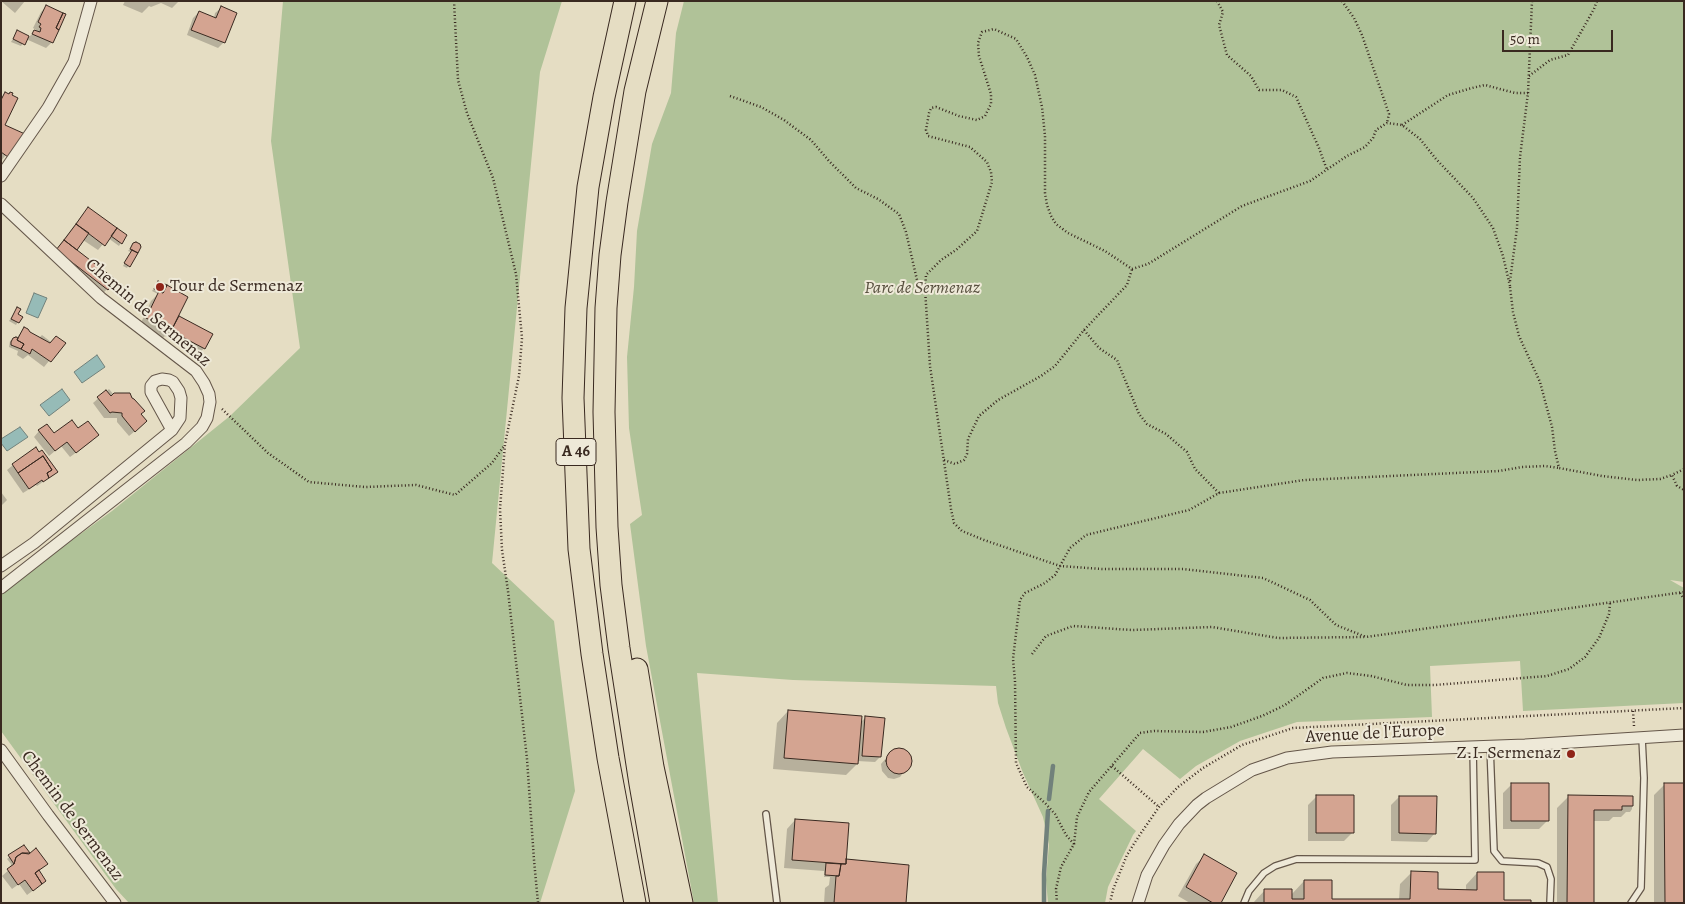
<!DOCTYPE html>
<style>
body{margin:0}
#map{position:relative;width:1685px;height:904px;overflow:hidden;background:#e5ddc3;font-family:Alegreya,serif}
canvas{display:block}
.frame{position:absolute;inset:0;border:2px solid #392920;pointer-events:none}
.scale{position:absolute;left:1502px;top:30px;width:111px;height:22px;box-sizing:border-box;border:2px solid #392920;border-top:0;padding-left:6px;font-size:15px;line-height:18px;white-space:nowrap;color:#392920;-webkit-text-stroke:4px #eee9d8;paint-order:stroke}
</style>
<div id="map">
<canvas width="1685" height="904"></canvas>
<div class="frame"></div>
<div class="scale">50 m</div>
</div>
<script>
const g = document.querySelector('canvas').getContext('2d');
g.lineJoin = 'round';
function paint(path, color) { g.fillStyle = color; g.fill(path, 'evenodd'); }
const toPath = rows => new Path2D(rows.map(r => 'M' + r).join(''));
function strokePath(path, color, width, dash) { g.strokeStyle = color; g.lineWidth = width; g.lineCap = dash ? 'butt' : 'round'; g.setLineDash(dash || []); g.stroke(path); }
function drawText(font, color, halo, rows, align = 'center') {
  g.font = font + ' Alegreya,serif'; g.lineWidth = 4; g.setLineDash([]); g.textBaseline = 'middle'; g.strokeStyle = halo; g.fillStyle = color; for (const [text, x, y, turn = 0] of rows) {
    g.save(); g.translate(x, y); g.rotate((+turn || 0) * Math.PI / 180); g.textAlign = isNaN(turn) ? turn : align; if (halo) g.strokeText(text, 0, 0); g.fillText(text, 0, 0); g.restore();
  }
}
paint(toPath([
 [283,1,562,1,540,72,492,563,554,621,575,791,540,903,129,903,116,889,1,731,1,592,112,511,230,416,300,348,271,141],
 [684,1,1684,1,1684,582,1670,580,1684,588,1684,703,1523,711,1520,661,1430,666,1432,717,1297,722,1240,741,1196,766,1180,779,1143,749,1099,799,1136,831,1133,835,1108,887,1105,903,1048,903,1046,880,1049,844,1043,817,1023,773,1006,728,998,703,996,686,793,680,697,673,718,903,694,903,646,646,630,524,642,515,629,428,627,357,634,287,637,231,652,144,671,93,676,33]
]), '#b0c298');
const water = toPath([
 [34,293,47,298,38,318,26,313,34,293],
 [97,355,105,367,82,383,74,372,97,355],
 [62,389,70,400,49,416,40,405,62,389],
 [20,427,28,437,7,451,1,443,1,439,20,427]
]);
paint(water, '#96bbb7');
strokePath(water, '#71817b', 1);
paint(toPath([
 [1,1,25,1,15,13],
 [125,1,179,1,172,8,161,3,151,7,149,6,142,13,123,5],
 [47,6,52,42,46,48,26,39,21,46,11,42,17,32,29,37,36,30,33,28,41,12],
 [221,8,224,42,218,48,187,35,193,18,199,12,214,18,215,13],
 [6,93,4,125,23,134,1,161,1,98],
 [83,214,125,236,119,246,108,238,98,250,83,240,75,250,114,280,102,295,51,256],
 [134,244,140,247,127,268,123,266,131,252,128,251],
 [158,282,175,323,179,318,204,348,199,354,165,336,162,339,139,327,151,301,158,294,152,291],
 [17,309,16,315,21,317,16,325,9,321],
 [24,328,39,338,42,335,51,342,64,343,44,367,28,355,23,359,17,355,18,351,9,347,10,341,13,339,16,339],
 [109,389,114,395,140,414,140,427,129,436,117,422,117,418,104,418,93,403],
 [78,430,92,441,70,457,61,446,49,456,34,437,39,431,54,435],
 [13,465,57,472,37,486,36,485,23,493,7,470],
 [1,492,7,500,1,506],
 [788,711,860,723,866,717,880,757,875,762,857,761,857,764,846,775,773,769,777,723],
 [903,749,909,754,911,763,900,777,894,779,888,778,882,771,881,764,893,750],
 [1512,784,1548,820,1539,829,1503,829,1503,793],
 [1665,784,1684,903,1654,903,1654,795],
 [1317,796,1352,833,1344,841,1308,841,1308,805],
 [1399,797,1435,833,1427,842,1391,841,1391,805],
 [1568,797,1632,797,1632,809,1630,812,1626,812,1621,817,1613,817,1609,821,1593,821,1593,903,1557,903,1557,808],
 [795,820,845,860,904,903,824,903,825,888,829,885,830,877,824,877,824,871,784,868,787,829],
 [24,846,38,871,35,889,27,895,19,884,12,889,2,876,10,869,11,864,7,859],
 [1205,856,1219,903,1190,903,1178,896,1196,864],
 [1411,873,1437,891,1466,891,1466,885,1477,873,1503,901,1530,903,1253,903,1265,890,1291,895,1304,881,1330,900,1399,900,1400,884]
]), '#0003');
strokePath(toPath([
 [1049,799,1053,766],
 [1044,903,1044,874,1048,811]
]), '#71817b', 4.5);
const building = toPath([
 [46,5,63,13,56,28,59,30,53,43,32,34,34,30,40,32,41,28,39,27,41,24,38,22,46,5],
 [221,6,237,13,225,43,191,30,199,11,216,18,221,6],
 [63,13,66,14,59,30,56,28,63,13],
 [17,30,29,36,25,45,13,39,17,30],
 [5,92,9,94,10,92,13,93,12,95,18,98,5,125,25,134,8,157,1,152,1,100,5,92],
 [88,207,117,228,105,246,76,224,88,207],
 [76,224,89,233,77,250,64,240,76,224],
 [117,228,127,235,122,244,111,236,117,228],
 [64,240,116,280,108,290,56,250,64,240],
 [136,242,140,244,141,247,138,253,130,249,133,243,136,242],
 [132,250,138,253,130,267,124,263,132,250],
 [158,281,167,285,163,293,154,289,158,281],
 [167,285,188,297,171,331,146,318,159,291,163,293,167,285],
 [17,307,21,309,18,314,23,317,19,323,11,319,17,307],
 [179,316,213,334,205,349,171,331,179,316],
 [24,327,28,329,30,332,50,343,56,336,66,343,51,362,32,349,30,354,21,349,24,344,17,340,24,327],
 [16,337,18,338,17,340,24,344,21,349,11,345,11,342,13,338,16,337],
 [106,390,111,396,114,393,130,393,132,398,134,399,145,411,141,414,147,421,135,432,122,416,122,413,112,412,110,413,97,397,106,390],
 [72,420,78,428,88,421,99,435,76,453,67,442,55,451,38,430,47,424,54,433,72,420],
 [36,447,39,452,42,450,58,472,49,478,47,473,52,470,43,456,18,473,12,464,36,447],
 [43,456,52,470,47,473,49,478,43,482,42,480,29,489,18,473,43,456],
 [788,710,862,716,858,764,784,758,788,710],
 [865,716,885,718,881,757,862,756,865,716],
 '886 761a13 13 0 1 1 26 0a13 13 0 1 1-26 0Z',
 [1511,783,1549,783,1549,821,1511,821,1511,783],
 [1664,783,1684,783,1684,903,1665,903,1664,783],
 [1316,795,1354,795,1354,833,1316,833,1316,795],
 [1568,795,1633,796,1633,806,1622,806,1622,810,1594,810,1594,903,1567,903,1568,795],
 [1399,796,1437,796,1436,834,1399,833,1399,796],
 [795,819,849,823,846,864,792,860,795,819],
 [24,845,30,853,22,853,16,857,14,864,8,855,24,845],
 [36,848,48,864,35,873,42,884,33,891,25,880,18,885,7,869,14,864,16,857,22,853,29,854,36,848],
 [1204,854,1237,873,1221,903,1213,903,1186,887,1204,854],
 [846,859,909,865,906,903,834,903,836,876,839,876,841,864,846,864,846,859],
 [826,863,841,864,839,876,825,875,826,863],
 [39,870,46,881,42,884,35,873,39,870],
 [1411,871,1438,872,1438,889,1477,890,1477,872,1504,872,1504,900,1531,900,1531,903,1264,903,1264,889,1292,889,1292,899,1304,899,1304,880,1332,880,1332,899,1410,899,1411,871]
]);
paint(building, '#d4a491');
strokePath(building, '#392920', 1);
const lane = toPath([
 [1490,746,1494,851,1502,861,1538,863,1547,867,1551,879,1550,903],
 [766,814,777,903],
 [1244,903,1249,891,1264,873,1275,866,1297,859,1475,860,1473,747],
 [1631,903,1641,888,1644,778,1642,738]
]);
const street = toPath([
 [1,176,48,108,74,62,91,1],
 [1,204,101,298,196,371,204,383,209,394,210,402,207,418,202,427,186,443,1,588],
 [1,566,34,543,172,430,180,418,181,398,179,391,173,382,169,380,162,379,155,381,151,386,151,392,172,430],
 [1,750,48,815,115,903],
 [1138,903,1147,875,1164,845,1179,824,1197,805,1206,798,1252,770,1287,758,1332,752,1525,745,1684,735]
]);
const highway = toPath([
 [625,1,604,97,588,187,576,308,573,398,579,549,592,654,608,758,635,903],
 [657,1,635,91,617,202,610,255,606,308,604,412,607,527,611,585,619,648,640,784,661,903],
 [637,669,653,767,682,903]
]);
strokePath(lane, '#645649', 8);
strokePath(street, '#645649', 13);
strokePath(highway, '#392920', 23);
strokePath(toPath([
 [454,1,458,80,467,113,493,178,516,274,522,338,519,376,505,444,500,509,502,550,508,591,527,759,534,860,538,903],
 [1217,1,1223,12,1219,25,1227,55,1251,76,1259,90,1282,90,1296,97,1319,148,1327,170],
 [1342,1,1354,18,1362,35,1389,114,1387,123],
 [1529,76,1550,60,1568,55,1594,9,1597,1],
 [730,96,761,107,784,120,811,140,829,161,856,188,878,199,899,214,906,232,917,280,925,289],
 [1402,125,1448,95,1472,88,1485,85,1515,93,1528,93],
 [1510,281,1517,228,1520,157,1528,93,1532,1],
 [1510,286,1503,256,1493,228,1473,198,1436,159,1420,139,1402,125,1387,123,1376,130,1373,138,1365,147,1347,156,1310,181,1242,206,1148,264,1132,269,1105,251,1068,233,1056,224,1051,216,1047,205,1045,193,1045,136,1042,107,1035,75,1027,57,1016,39,994,29,982,32,978,43,979,56,991,94,991,104,985,116,977,120,959,116,936,107,931,108,929,113,926,130,928,136,970,147,987,162,991,172,992,182,977,231,956,250,941,260,926,275,925,289,930,366,951,509,954,523,962,531,984,540,1060,566,1102,569,1183,569,1263,578,1310,600,1336,625,1366,637,1684,592],
 [1510,287,1513,312,1519,336,1540,382,1552,427,1555,451,1559,468,1602,476,1637,480,1660,479,1672,475],
 [1084,330,1099,348,1117,360,1139,414,1147,424,1166,434,1187,452,1195,469,1219,493],
 [222,409,268,453,309,482,365,487,416,485,455,495,492,463,504,446],
 [944,460,955,464,964,460,967,454,968,439,979,416,998,400,1041,376,1055,366,1084,330,1127,285,1132,269],
 [1684,469,1672,475,1677,486,1684,490],
 [1680,593,1684,599],
 [1032,654,1046,636,1073,626,1132,630,1212,627,1278,638,1364,637],
 [1633,711,1634,726],
 [1112,766,1159,807],
 [1074,844,1066,835,1055,814,1045,803,1027,787,1016,763,1015,681,1013,659,1020,600,1025,593,1045,583,1055,575,1070,548,1086,535,1189,510,1219,493,1304,480,1499,471,1522,467,1545,466,1559,468],
 [1057,903,1056,889,1061,867,1074,844,1077,817,1089,792,1140,733,1154,731,1203,732,1231,727,1262,716,1285,705,1323,678,1347,673,1371,676,1407,685,1435,685,1547,676,1569,669,1585,657,1599,638,1609,614,1610,603],
 [1110,903,1113,890,1127,855,1139,836,1159,807,1178,787,1203,768,1242,745,1293,728,1684,708]
]), '#392920', 2.5, [1, 2.5]);
strokePath(lane, '#eee9d8', 5.5);
strokePath(street, '#eee9d8', 11);
strokePath(highway, '#e5ddc3', 21);
for (const [x, y, r, color] of [
 [160,287,5,"#8f2418"],
 [1571,754,5,"#8f2418"]
]) { const dot = new Path2D(); dot.arc(x, y, r, 0, 2 * Math.PI); g.fillStyle = color; g.fill(dot); strokePath(dot, '#eee9d8', 2); }
for (const [x, y, w] of [
 [576,452,40]
]) { const box = new Path2D(); box.roundRect(x - w / 2, y - 13.5, w, 27, 4); g.fillStyle = '#eee9d8'; g.fill(box); strokePath(box, '#392920', 1); }
drawText('bold 16px', '#392920', null, [
 ["A 46",576,452]
]);
drawText('18px', '#392920', '#eee9d8', [
 ["Tour de Sermenaz",170,287],
 ["Z.I. Sermenaz",1561,754,"right"]
], 'left');
drawText('italic 18px', '#574f3e', '#eee9d8', [
 ["Parc de Sermenaz",922,289]
]);
drawText('18px', '#392920', '#eee9d8', [
 ["Chemin de Sermenaz",148,313,40],
 ["Avenue de l'Europe",1375,734,-3],
 ["Chemin de Sermenaz",72,816,53]
]);
</script>
